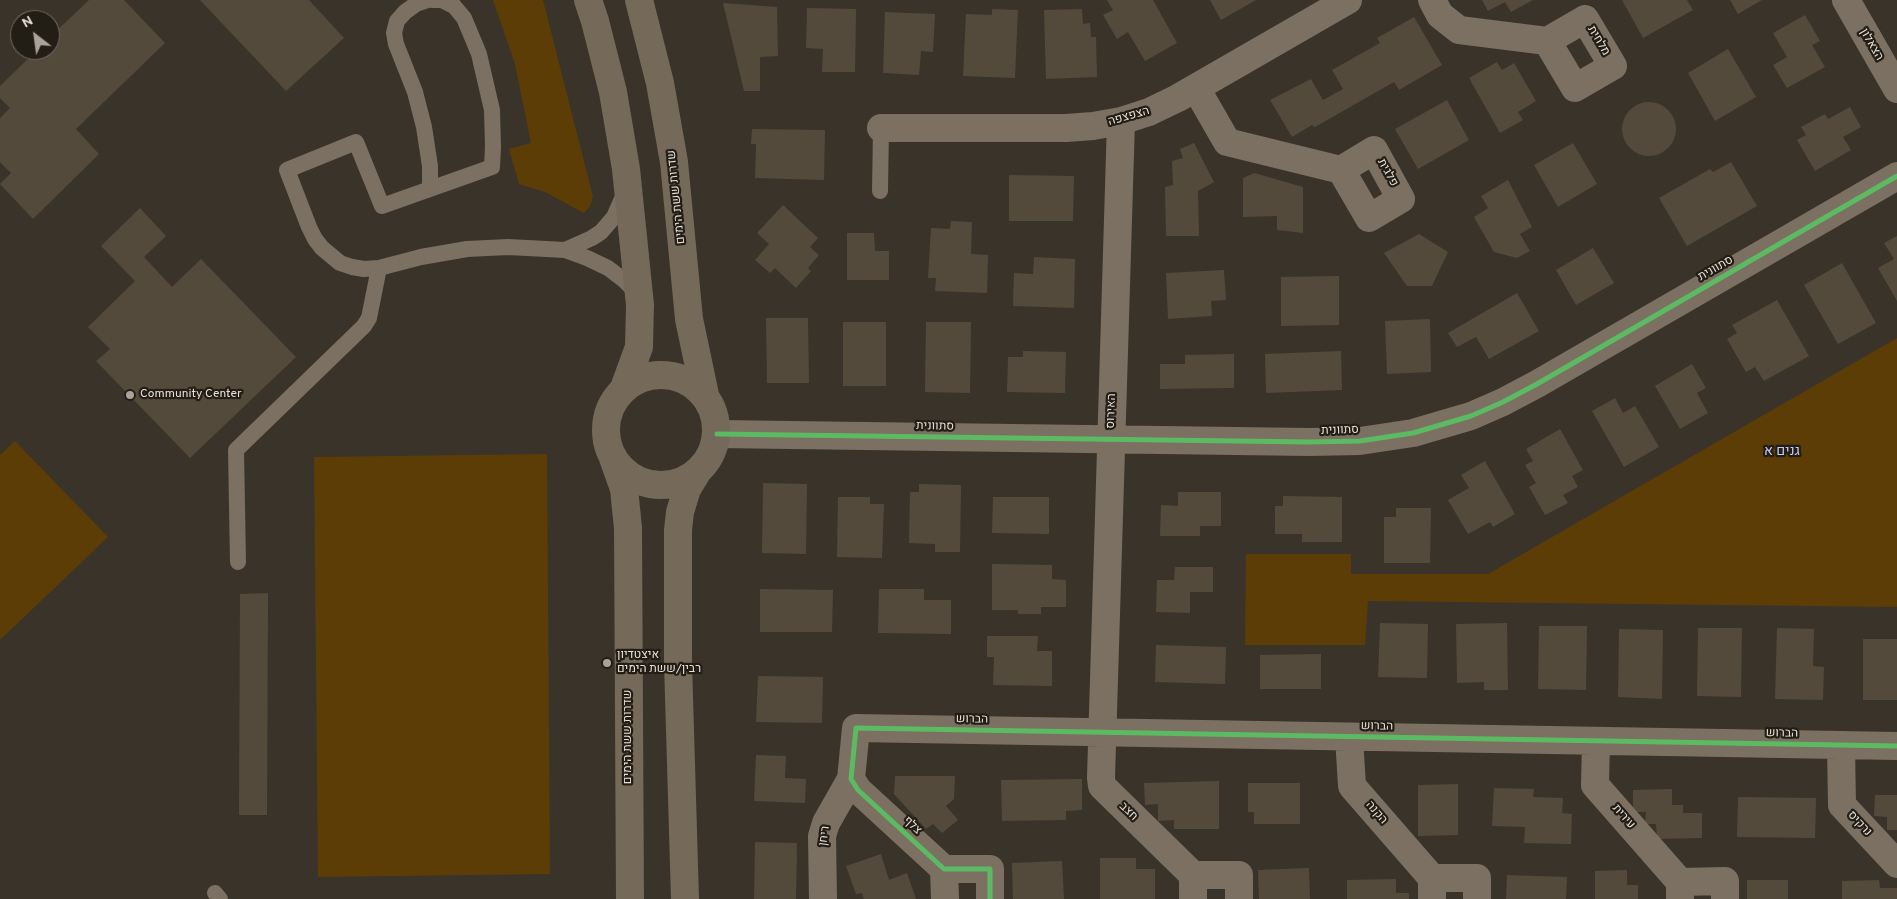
<!DOCTYPE html>
<meta charset="utf-8">
<style>
body{margin:0}
#map{position:relative;width:1897px;height:899px;overflow:hidden;background:#3a332a;font-family:Overpass,sans-serif}
canvas{display:block}
.north{position:absolute;left:10px;top:10px;width:50px;height:50px;box-sizing:border-box;background:#221d15;border:1px solid #716b62;border-radius:50%;rotate:330deg;font-size:14px;font-weight:700;line-height:20px;text-align:center;color:#e8e0d6}
.north::after{content:'';display:block;margin:auto;width:18px;height:22px;background:#aba39a;clip-path:polygon(50% 0,100% 100%,50% 72%,0 100%)}
</style>
<div id="map">
<canvas width="1897" height="899"></canvas>
<div class="north">N</div>
</div>
<script>
const g = document.querySelector('canvas').getContext('2d');
g.lineJoin = 'round';
function paint(path, color) { g.fillStyle = color; g.fill(path, 'evenodd'); }
const toPath = rows => new Path2D(rows.map(r => 'M' + r).join(''));
function strokePath(path, color, width, dash) { g.strokeStyle = color; g.lineWidth = width; g.lineCap = dash ? 'butt' : 'round'; g.setLineDash(dash || []); g.stroke(path); }
function drawText(font, color, halo, rows, align = 'center') {
  g.font = font + ' Overpass,Heebo,sans-serif'; g.lineWidth = 4.5; g.setLineDash([]); g.textBaseline = 'middle'; g.strokeStyle = halo; g.fillStyle = color; for (const [text, x, y, turn = 0] of rows) {
    g.save(); g.translate(x, y); g.rotate((+turn || 0) * Math.PI / 180); g.textAlign = isNaN(turn) ? turn : align; if (halo) g.strokeText(text, 0, 0); g.fillText(text, 0, 0); g.restore();
  }
}
paint(toPath([
 [493,0,543,0,593,197,590,206,584,213,545,192,519,184,509,149,531,143,515,64],
 [1897,338,1897,607,1368,601,1365,645,1245,645,1246,554,1351,554,1351,574,1488,574],
 [15,441,108,537,0,640,0,455],
 [547,454,550,874,318,877,314,457]
]), '#5d3d06');
paint(toPath([
 [89,0,124,0,165,43,76,129,99,154,33,219,0,184,11,173,0,162,0,118,10,108,0,98,0,86,37,50,50,50,50,37],
 [200,0,309,0,344,38,286,91],
 [1107,0,1153,0,1177,43,1145,61,1128,32,1117,39,1103,15,1113,10],
 [1210,0,1256,0,1221,20],
 [1482,0,1533,0,1511,12,1505,2,1488,11],
 [1622,0,1687,0,1693,10,1643,38],
 [1730,0,1762,0,1738,14],
 [723,3,777,7,778,56,760,57,760,91,744,91],
 [807,8,856,9,855,72,822,72,823,49,806,48],
 [992,9,1018,10,1015,78,963,76,966,14,992,15],
 [1082,9,1083,24,1090,23,1091,37,1096,37,1097,77,1046,79,1044,10],
 [885,12,935,14,933,52,921,51,919,75,883,73],
 [1805,15,1820,41,1812,45,1825,67,1787,88,1773,65,1787,57,1773,33],
 [1414,17,1442,65,1399,90,1394,82,1315,127,1312,125,1292,137,1270,100,1311,79,1323,100,1343,89,1332,70,1380,43,1377,38],
 [1728,49,1756,97,1715,121,1688,73],
 [1497,62,1502,70,1514,63,1536,101,1518,112,1523,120,1500,133,1469,78],
 [1447,100,1469,140,1418,169,1395,129],
 '1622 129a27 27 0 1 1 54 0a27 27 0 1 1-54 0Z',
 [1850,107,1861,127,1843,137,1851,150,1815,171,1797,140,1806,135,1801,127,1825,114,1828,119],
 [752,129,825,130,824,180,755,178,756,144,751,144],
 [1194,143,1214,182,1198,191,1199,236,1166,236,1165,187,1173,185,1172,161,1183,158,1180,149],
 [1573,143,1597,184,1558,207,1534,165],
 [1731,162,1757,206,1687,246,1659,198,1710,169,1713,172],
 [1254,173,1303,187,1303,233,1277,230,1277,216,1243,217,1243,178],
 [1009,175,1074,176,1073,221,1009,221],
 [1508,180,1532,227,1520,234,1530,251,1517,258,1494,252,1474,217,1488,208,1481,196],
 [783,205,818,238,810,247,819,255,808,268,811,271,796,288,775,268,770,273,755,260,769,244,757,233],
 [140,208,166,236,144,257,172,287,201,259,296,357,190,458,96,361,110,349,88,327,135,281,101,246],
 [951,221,972,222,971,254,988,255,987,293,935,291,936,278,928,278,931,228,950,229],
 [847,233,874,233,875,251,889,251,889,280,847,280],
 [1419,234,1448,252,1432,286,1407,286,1384,253],
 [1897,236,1897,301,1878,268,1894,259,1884,243],
 [1593,248,1614,283,1576,305,1556,270],
 [1034,257,1075,259,1074,308,1013,306,1014,273,1033,274],
 [1842,263,1876,323,1838,344,1804,285],
 [1224,270,1226,300,1211,301,1212,316,1168,319,1166,273],
 [1339,276,1339,325,1281,326,1281,277],
 [1517,293,1539,331,1489,359,1476,337,1457,347,1448,333],
 [1777,300,1809,356,1764,381,1755,367,1746,372,1727,339,1737,333,1732,325],
 [766,318,808,318,809,383,767,383],
 [1430,319,1431,372,1387,374,1385,321],
 [843,322,886,322,886,386,843,386],
 [926,322,971,322,970,393,925,392],
 [1023,351,1066,352,1065,393,1007,392,1008,357,1023,357],
 [1341,351,1342,390,1266,393,1265,354],
 [1234,354,1234,388,1160,389,1160,364,1185,364,1185,355],
 [1692,364,1706,388,1697,393,1708,413,1680,429,1655,386],
 [1615,398,1623,413,1635,406,1659,447,1624,467,1592,411],
 [1560,429,1583,470,1572,476,1578,487,1563,495,1568,503,1545,515,1529,487,1536,483,1525,465,1533,461,1526,449],
 [1485,461,1515,514,1493,527,1490,522,1468,534,1448,500,1469,488,1461,475],
 [763,483,807,484,806,554,762,553],
 [919,484,961,485,960,552,935,552,935,544,909,543,910,492,919,492],
 [1178,492,1221,492,1221,526,1200,526,1200,536,1160,536,1161,505,1178,506],
 [1283,496,1342,497,1342,542,1302,542,1302,534,1275,534,1275,506,1283,506],
 [838,497,870,497,870,504,884,504,882,558,837,557],
 [993,497,1049,497,1049,534,992,533],
 [1396,508,1431,508,1430,563,1384,563,1384,517,1396,517],
 [992,564,1052,565,1052,579,1066,580,1066,607,1041,607,1041,614,1018,614,1018,610,992,610],
 [1175,567,1213,567,1213,592,1190,592,1190,613,1156,612,1157,580,1174,580],
 [760,589,833,590,832,632,760,632],
 [879,589,924,589,924,600,951,600,951,634,878,633],
 [268,593,267,815,239,815,240,594],
 [1380,623,1428,624,1427,678,1378,677],
 [1507,623,1508,690,1484,690,1484,682,1457,683,1456,624],
 [1539,626,1587,626,1586,690,1538,689],
 [1698,628,1742,628,1741,697,1697,696],
 [1777,628,1814,629,1813,666,1824,667,1823,700,1775,699],
 [1619,629,1663,630,1662,699,1618,697],
 [987,636,1038,636,1037,651,1052,651,1052,686,993,685,994,657,987,657],
 [1863,639,1897,639,1897,700,1863,700],
 [1156,645,1226,647,1225,684,1155,682],
 [1321,654,1321,689,1260,689,1260,655],
 [758,676,823,677,822,723,756,722],
 [756,755,786,756,785,778,806,779,805,803,754,801],
 [895,776,955,776,954,799,946,806,958,820,942,833,933,824,926,829,894,794],
 [1082,779,1082,810,1066,811,1066,820,1002,821,1001,780],
 [1219,781,1219,829,1174,829,1174,820,1158,821,1158,804,1145,805,1144,783],
 [1248,783,1300,783,1300,824,1254,824,1254,812,1248,812],
 [1458,784,1458,835,1418,836,1418,785],
 [1494,788,1534,789,1533,797,1563,798,1562,813,1572,814,1571,844,1524,843,1525,827,1492,826],
 [1672,789,1672,805,1683,805,1683,813,1702,813,1702,838,1657,839,1656,824,1645,824,1646,812,1633,812,1633,790],
 [1875,795,1897,795,1897,830,1887,830,1887,817,1874,816],
 [1738,797,1816,798,1815,838,1737,837],
 [755,842,797,843,796,899,754,899],
 [881,854,889,880,907,873,916,899,864,899,862,893,856,894,846,866],
 [1100,858,1136,858,1136,869,1155,869,1155,899,1100,899],
 [1062,861,1064,899,1013,899,1012,863],
 [1309,868,1310,899,1259,899,1258,870],
 [1627,870,1627,885,1638,885,1638,899,1595,899,1595,871],
 [1507,875,1567,877,1566,899,1506,899],
 [1396,879,1396,893,1409,893,1409,899,1347,899,1347,880],
 [1747,880,1788,880,1788,899,1747,899],
 [1879,880,1880,888,1897,888,1897,899,1842,899,1842,881]
]), '#544a3c');
strokePath(toPath([
 [428,0,416,4,405,12,397,21,394,33,396,44,415,92,424,127,430,166,430,189],
 [432,0,442,0,454,6,464,18,479,54,492,110,493,147,492,167,382,206,356,142,287,170,309,227,315,239,322,248,340,263,352,267,364,269,379,268,421,257,467,249,508,247,565,250,587,258,608,268,625,281,638,294],
 [880,191,881,128],
 [565,250,592,238,601,232,614,217,625,192],
 [238,562,236,450,364,326,369,318,379,268],
 [215,893,220,899]
]), '#7b7062', 16);
strokePath(toPath([
 [1432,0,1440,15,1459,30,1547,41],
 [1846,0,1897,89],
 [1585,19,1613,66,1575,88,1547,41,1585,19],
 [1196,88,1227,142,1341,170,1374,150,1401,199,1369,218,1341,170],
 [1121,121,1101,778,1102,786,1193,875,1193,899],
 [881,128,1066,128,1093,126,1121,121,1149,112,1178,98,1348,0],
 [717,434,1309,442,1360,441,1413,433,1471,416,1503,402,1537,384,1897,176],
 [1349,737,1352,786,1432,878,1432,899],
 [1596,741,1595,785,1680,882,1680,899],
 [1841,745,1842,805,1897,864],
 [944,869,945,899],
 [1193,875,1239,875,1239,899],
 [1432,878,1477,878,1477,899],
 [1680,882,1725,881,1725,899],
 [823,899,822,836,826,823,851,779],
 [990,899,990,869,944,869,858,790,851,779,856,728,1897,746]
]), '#7b7062', 28);
strokePath(toPath([
 [588,0,595,21,613,92,626,169,640,305,639,347,624,388],
 [639,0,660,83,674,162,689,319,705,395],
 '606 430a55 55 0 1 1 110 0a55 55 0 1 1-110 0Z',
 [613,458,624,489,628,528,630,899],
 [685,899,678,663,678,530,680,512,687,489,698,471]
]), '#756959', 28);
strokePath(toPath([
 [717,434,1309,442,1360,441,1413,433,1471,416,1503,402,1537,384,1897,176],
 [990,899,990,869,944,869,858,790,851,779,856,728,1897,746]
]), '#5cba63', 5);
for (const [x, y, r, color] of [
 [130,395,5,"#aba39a"],
 [607,663,5,"#aba39a"]
]) { const dot = new Path2D(); dot.arc(x, y, r, 0, 2 * Math.PI); g.fillStyle = color; g.fill(dot); strokePath(dot, '#221d15', 2); }
drawText('12px', '#e8e0d6', '#221d15', [
 ["מלחית",1598,41,59],
 ["הצאלון",1871,45,60],
 ["הצפצפה",1129,117,-16],
 ["פלגית",1387,173,61],
 ["שדרות ששת הימים",677,197,-96],
 ["סתוונית",1716,269,-30],
 ["האירוס",1112,411,-88],
 ["סתוונית",935,427,1],
 ["סתוונית",1340,431,-2],
 ["הברוש",972,720,1],
 ["הברוש",1377,727,1],
 ["הברוש",1782,734,1],
 ["שדרות ששת הימים",629,737,-90],
 ["חצב",1128,812,44],
 ["הקנה",1376,813,49],
 ["עירית",1623,817,49],
 ["נרקיס",1859,824,47],
 ["צלף",912,826,43],
 ["ריחן",825,836,-82]
]);
drawText('12px', '#e8e0d6', '#221d15', [
 ["Community Center",140,395],
 ["איצטדיון",617,656],
 ["רבין/ששת הימים",617,670]
], 'left');
drawText('14px', '#c8c9f5', '#221d15', [
 ["גנים א",1782,452]
]);
</script>
